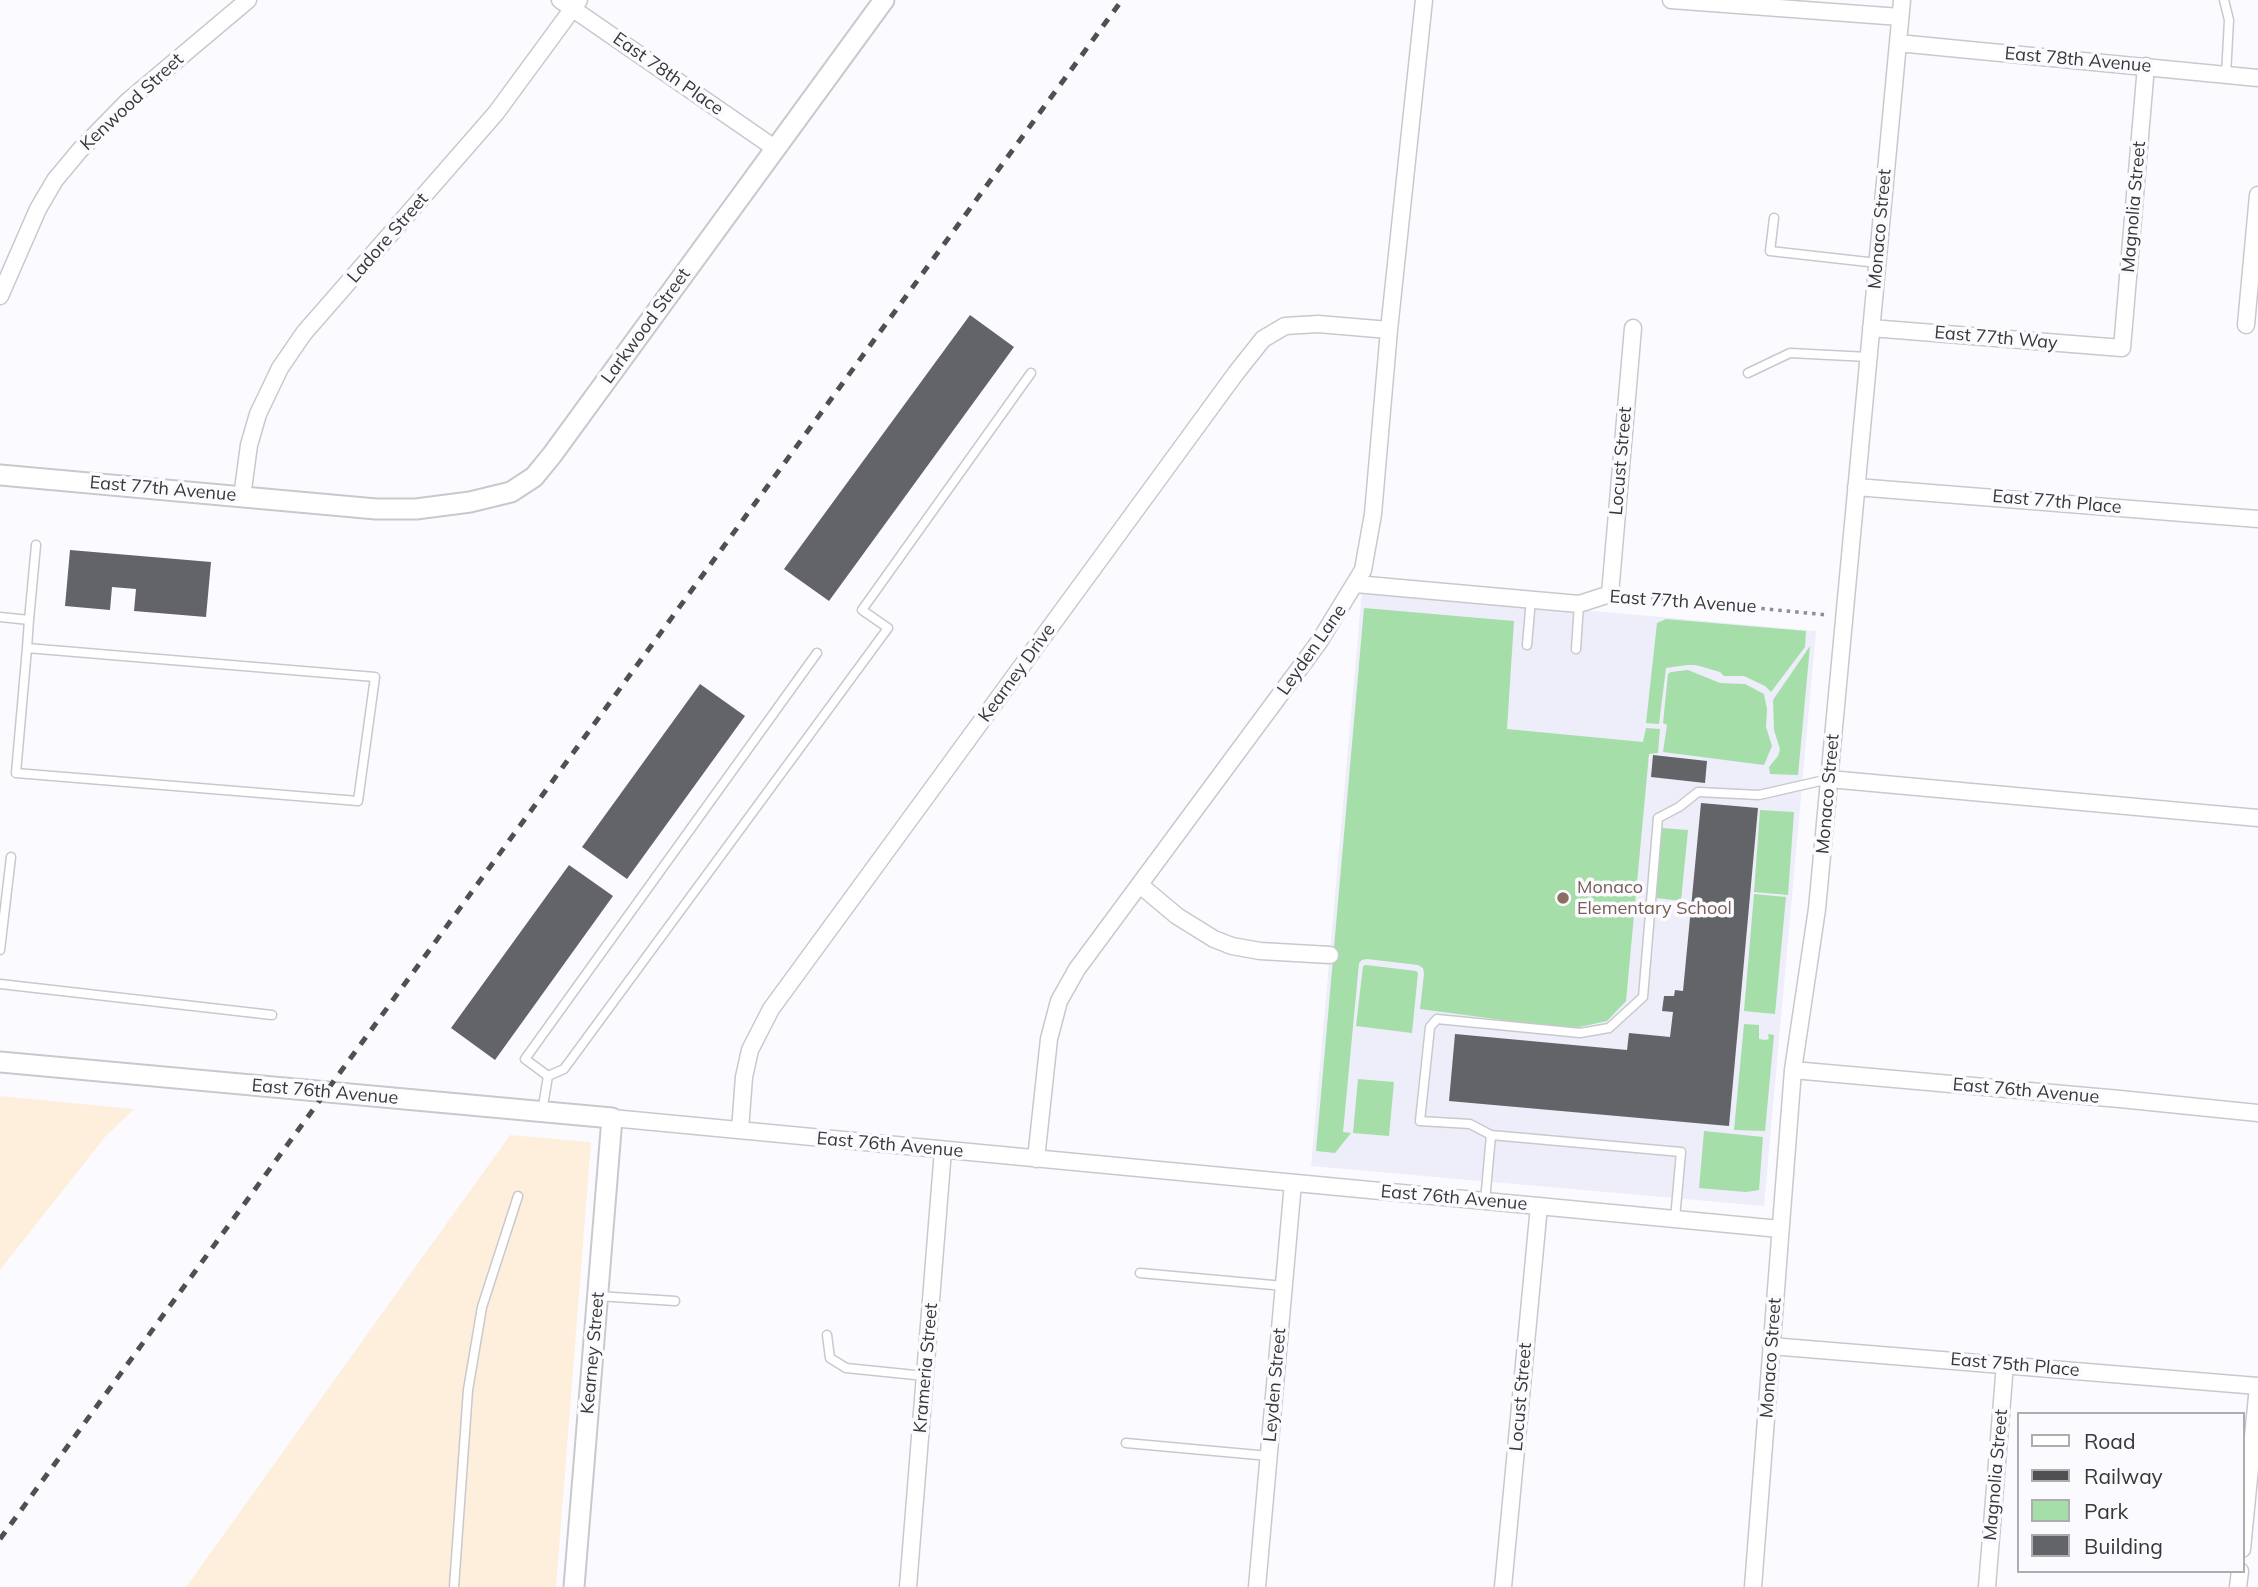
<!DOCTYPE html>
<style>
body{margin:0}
#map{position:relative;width:2258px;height:1587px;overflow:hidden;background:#fbfbff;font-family:Mulish,sans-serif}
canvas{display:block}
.legend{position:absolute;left:2017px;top:1412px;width:228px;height:161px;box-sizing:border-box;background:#fbfbff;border:2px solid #adadb0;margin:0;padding:9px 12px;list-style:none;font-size:21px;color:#373739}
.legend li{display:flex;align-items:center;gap:14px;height:35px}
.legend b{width:35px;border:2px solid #adadb0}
</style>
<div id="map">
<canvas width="2258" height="1587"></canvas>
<ul class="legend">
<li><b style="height:9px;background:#fff"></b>Road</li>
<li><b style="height:9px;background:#505052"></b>Railway</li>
<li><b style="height:19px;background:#a5dea9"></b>Park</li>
<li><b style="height:19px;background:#636467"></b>Building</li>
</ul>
</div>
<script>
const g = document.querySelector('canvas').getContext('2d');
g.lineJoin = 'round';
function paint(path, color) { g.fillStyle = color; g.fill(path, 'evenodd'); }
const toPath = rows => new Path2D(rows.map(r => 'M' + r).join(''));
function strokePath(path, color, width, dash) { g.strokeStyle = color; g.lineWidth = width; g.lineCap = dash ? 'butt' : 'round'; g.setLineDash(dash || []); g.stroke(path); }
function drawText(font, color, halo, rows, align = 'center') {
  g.font = font + ' Mulish,sans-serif'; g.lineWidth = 7; g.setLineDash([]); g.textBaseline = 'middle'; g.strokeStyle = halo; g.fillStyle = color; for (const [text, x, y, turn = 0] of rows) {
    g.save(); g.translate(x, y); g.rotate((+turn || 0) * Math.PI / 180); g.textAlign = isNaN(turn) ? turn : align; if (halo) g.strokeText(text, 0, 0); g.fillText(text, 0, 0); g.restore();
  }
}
paint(toPath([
 [0,1096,134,1109,105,1137,0,1270],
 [510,1135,591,1142,556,1587,186,1587]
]), '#feefdc');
paint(toPath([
 [1362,590,1816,631,1764,1206,1311,1166]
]), '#edeef9');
paint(toPath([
 [1364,608,1514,621,1507,729,1643,742,1646,728,1660,729,1658,753,1649,754,1626,1001,1607,1021,1570,1029,1420,1009,1424,974,1423,968,1418,965,1367,959,1362,960,1359,963,1343,1132,1351,1133,1335,1153,1316,1151],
 [1666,619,1806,631,1805,647,1771,692,1765,686,1744,676,1724,676,1720,672,1696,665,1687,665,1666,668,1659,724,1646,723,1657,623],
 [1810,646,1798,775,1770,774,1769,767,1778,756,1780,749,1774,730,1773,700],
 [1688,670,1720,683,1745,684,1764,694,1767,709,1766,727,1772,746,1764,765,1663,752,1667,725,1663,723,1668,674,1671,672],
 [1760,810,1794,812,1788,895,1754,892],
 [1662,828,1688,830,1681,901,1656,898],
 [1754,894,1786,897,1775,1014,1744,1011],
 [1366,965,1416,971,1418,973,1412,1033,1356,1026,1363,966],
 [1744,1024,1759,1025,1759,1039,1765,1040,1769,1039,1768,1034,1774,1035,1765,1131,1734,1130],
 [1358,1079,1394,1082,1389,1136,1353,1133],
 [1704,1131,1763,1137,1759,1190,1746,1192,1699,1188]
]), '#a5dea9');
paint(toPath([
 [970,315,1014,347,829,601,784,569],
 [70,550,211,562,206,617,134,611,136,589,112,587,110,610,65,606],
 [700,684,745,716,627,879,582,847],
 [1653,755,1707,761,1705,783,1651,777],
 [1701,803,1758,808,1729,1126,1449,1101,1455,1034,1627,1050,1629,1033,1670,1037,1673,1012,1662,1011,1664,996,1674,996,1675,990,1683,991],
 [569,865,613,896,495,1060,451,1028]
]), '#636467');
const service = toPath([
 [2224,0,2229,20,2226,75],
 [1774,218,1770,251,1877,263],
 [1748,373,1790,353,1868,357],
 [0,617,29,620,36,545],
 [1527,645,1531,599],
 [27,648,375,677,358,801,16,773,27,648,29,620],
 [1576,649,1579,604],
 [0,950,11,857],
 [0,984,272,1015],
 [548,1076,564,1069,888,628,862,610,1031,373],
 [542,1112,548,1076,525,1059,817,653],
 [1491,1135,1470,1124,1420,1121,1430,1027,1437,1019,1580,1033,1609,1028,1643,997,1658,818,1679,807,1698,792,1759,795,1829,779],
 [1485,1201,1491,1135,1681,1152,1675,1219],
 [1140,1273,1284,1286],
 [598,1296,675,1301],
 [827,1335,830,1358,846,1368,925,1376],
 [1126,1443,1269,1456],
 [454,1587,468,1390,482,1307,518,1196]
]);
const minor = toPath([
 [560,0,776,149],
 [1671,0,1900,17],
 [1898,43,2258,78],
 [0,296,38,209,55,180,80,150,128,101,248,0],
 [2246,325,2258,195],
 [1871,328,2122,348,2146,66],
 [1856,487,2258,519],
 [242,497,249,445,258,414,280,368,304,333,496,113,579,0],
 [1356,584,1579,604,1610,594,1633,328],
 [1829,779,2258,818],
 [1140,885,1177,916,1214,939,1232,946,1260,951,1330,955],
 [1793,1070,2120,1099,2258,1113],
 [612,1118,1780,1229],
 [740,1130,744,1077,750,1050,771,1009,1236,373,1263,339,1285,326,1318,324,1389,330],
 [1036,1159,1049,1039,1059,1001,1077,969,1319,642,1363,570,1373,514,1389,330,1424,0],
 [1771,1346,2258,1386],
 [2242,1549,2258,1386],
 [908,1587,943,1150],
 [1257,1587,1293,1183],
 [1503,1587,1539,1206],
 [1753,1587,1793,1070,1817,909,1902,0],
 [1987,1587,2005,1364],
 [2238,1587,2240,1571]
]);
const tertiary = toPath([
 [0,475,376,509,416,509,470,502,511,492,534,477,552,455,884,0],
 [0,1062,612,1118,574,1587]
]);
strokePath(service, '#c9c9cd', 11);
strokePath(minor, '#c9c9cd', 19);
strokePath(tertiary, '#c9c9cd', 23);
strokePath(toPath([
 [1626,595,1827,615]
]), '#8f8f92', 3.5, [3.5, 5]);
strokePath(service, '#fff', 8);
strokePath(minor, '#fff', 16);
strokePath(tertiary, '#fff', 19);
strokePath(toPath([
 [0,1539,1122,0]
]), '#505052', 5, [9, 9]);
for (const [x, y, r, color] of [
 [1563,898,7,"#8d6e63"]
]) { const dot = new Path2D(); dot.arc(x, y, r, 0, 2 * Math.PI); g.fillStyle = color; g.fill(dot); strokePath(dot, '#fbfbff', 2.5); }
drawText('18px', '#373739', '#fbfbff', [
 ["East 78th Avenue",2078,60,5],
 ["East 78th Place",668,74,35],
 ["Kenwood Street",132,102,-43],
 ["Magnolia Street",2134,207,-85],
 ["Monaco Street",1880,229,-85],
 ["Ladore Street",388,238,-49],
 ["Larkwood Street",646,326,-54],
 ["East 77th Way",1996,338,5],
 ["Locust Street",1621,461,-85],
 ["East 77th Avenue",163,489,5],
 ["East 77th Place",2057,502,5],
 ["East 77th Avenue",1683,602,4],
 ["Leyden Lane",1312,650,-55],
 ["Kearney Drive",1017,673,-54],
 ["Monaco Street",1828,794,-85],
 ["East 76th Avenue",2026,1091,5],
 ["East 76th Avenue",325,1092,5],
 ["East 76th Avenue",890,1145,5],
 ["East 76th Avenue",1454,1198,5],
 ["Kearney Street",593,1353,-85],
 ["Monaco Street",1771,1358,-86],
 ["East 75th Place",2015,1365,5],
 ["Krameria Street",926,1368,-85],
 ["Leyden Street",1275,1385,-85],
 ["Locust Street",1521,1397,-85],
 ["Magnolia Street",1996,1475,-85]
]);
drawText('18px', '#785e54', '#fbfbff', [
 ["Monaco",1577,888],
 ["Elementary School",1577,909]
], 'left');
</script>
